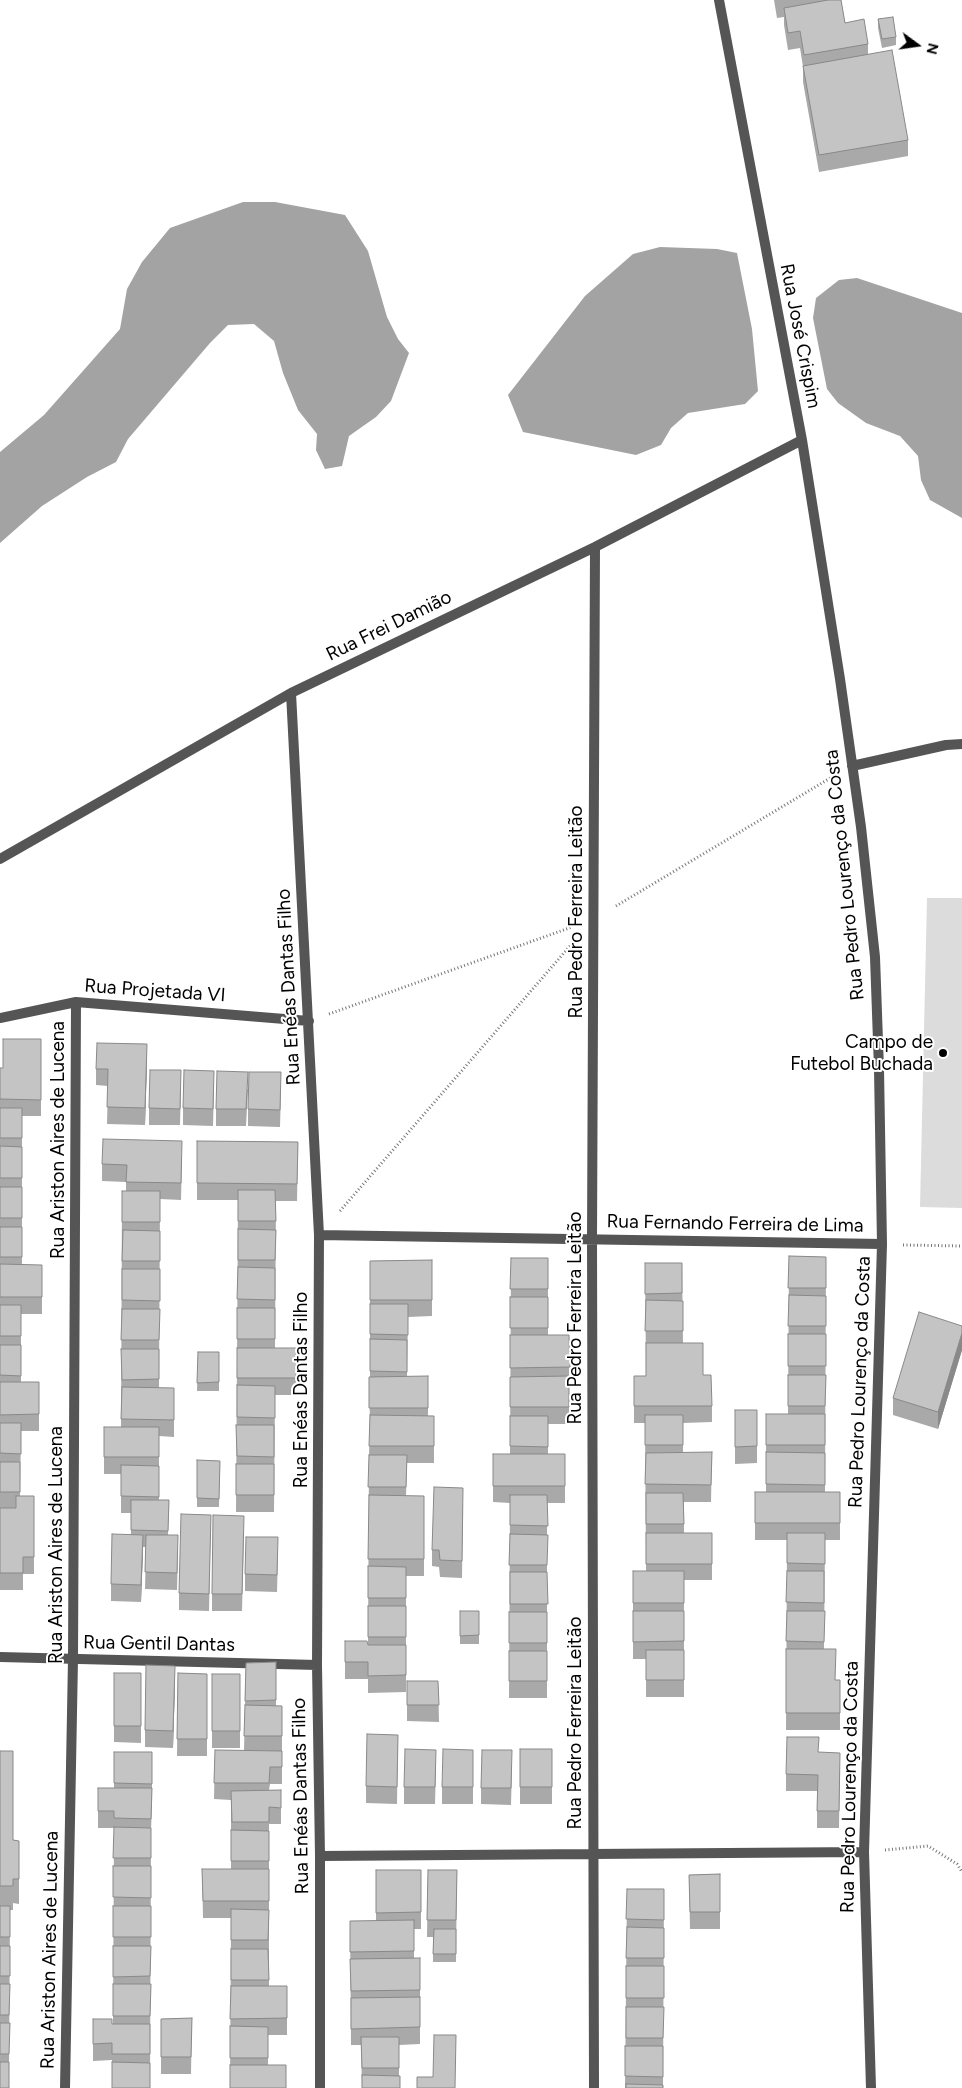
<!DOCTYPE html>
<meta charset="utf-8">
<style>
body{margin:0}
#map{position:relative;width:962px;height:2088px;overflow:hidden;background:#fff;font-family:Figtree,sans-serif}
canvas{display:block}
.north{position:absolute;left:892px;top:20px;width:50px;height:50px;-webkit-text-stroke:4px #fff;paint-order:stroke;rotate:104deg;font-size:14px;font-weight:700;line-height:20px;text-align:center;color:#000}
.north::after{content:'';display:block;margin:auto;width:18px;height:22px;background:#000;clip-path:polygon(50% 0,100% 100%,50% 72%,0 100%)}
</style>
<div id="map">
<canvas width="962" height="2088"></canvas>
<div class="north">N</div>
</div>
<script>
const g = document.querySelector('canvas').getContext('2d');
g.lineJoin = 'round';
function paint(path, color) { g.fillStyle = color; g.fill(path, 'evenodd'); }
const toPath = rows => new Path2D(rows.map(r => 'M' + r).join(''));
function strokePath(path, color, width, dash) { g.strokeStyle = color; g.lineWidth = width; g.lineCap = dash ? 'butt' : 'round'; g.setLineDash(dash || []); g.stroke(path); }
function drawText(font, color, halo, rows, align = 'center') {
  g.font = font + ' Figtree,sans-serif'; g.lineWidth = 4; g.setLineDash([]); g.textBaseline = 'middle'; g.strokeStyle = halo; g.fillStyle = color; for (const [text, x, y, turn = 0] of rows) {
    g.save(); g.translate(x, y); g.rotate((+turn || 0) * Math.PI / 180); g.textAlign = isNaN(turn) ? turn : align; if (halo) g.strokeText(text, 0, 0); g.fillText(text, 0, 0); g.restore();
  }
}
paint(toPath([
 [927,898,962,898,962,1208,920,1207]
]), '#dcdcdc');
paint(toPath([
 [243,202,275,202,345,215,368,251,387,317,398,339,409,353,391,401,376,417,349,436,342,466,325,469,316,450,317,434,298,410,283,373,274,341,254,324,228,325,210,343,128,439,116,462,87,477,42,506,0,543,0,452,44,415,120,329,127,289,142,262,170,228],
 [660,247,717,249,737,253,752,329,758,391,745,404,688,413,671,428,661,445,636,455,523,432,508,395,585,296,633,254],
 [857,278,962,313,962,518,930,500,921,480,918,456,900,436,866,423,838,403,827,389,813,318,816,298,839,280]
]), '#a3a3a3');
strokePath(toPath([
 [616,906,832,777],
 [329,1014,572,927],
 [340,1211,570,946],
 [903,1245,962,1246],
 [885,1850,928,1846,957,1864,962,1872]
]), '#777', 3, [1, 2.5]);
strokePath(toPath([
 [719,0,802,440,840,679,861,827,875,957,879,1069,882,1244,864,1852,871,2088],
 [291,693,319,1235,317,1665,320,1856,320,2088],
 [852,766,946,745,962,744],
 [0,859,291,693,595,547,802,440],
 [0,1018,76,1002,309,1021],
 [319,1235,882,1244],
 [0,1657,317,1665],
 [320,1856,864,1852],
 [65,2088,73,1659,76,1002],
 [594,2088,592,1239,595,547]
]), '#555', 10);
paint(toPath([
 [774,0,841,0,845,23,868,44,868,54,908,140,908,156,819,172,803,82,803,67,800,48,788,50,784,25,784,17,777,18],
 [878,19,896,37,896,45,882,48,878,28],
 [41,1039,41,1116,22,1116,22,1265,42,1265,42,1314,21,1314,21,1382,39,1382,39,1431,21,1431,20,1496,34,1496,34,1574,23,1574,23,1590,0,1590,0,1068,3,1068],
 [147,1061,145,1125,107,1124,108,1086,96,1085,96,1069],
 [181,1087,180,1125,149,1125,149,1108],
 [214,1088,213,1126,183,1125,183,1108],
 [248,1089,246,1126,216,1126,216,1109],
 [281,1089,280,1127,248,1126,248,1109],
 [197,1141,298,1142,297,1201,276,1201,275,1348,296,1365,296,1395,275,1395,274,1512,236,1512,238,1200,197,1200],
 [182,1158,181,1200,160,1199,159,1388,174,1388,174,1437,159,1436,159,1500,169,1500,168,1535,178,1552,177,1590,145,1589,146,1547,143,1547,141,1602,111,1601,111,1584,131,1535,131,1513,121,1513,121,1474,104,1474,104,1427,121,1427,122,1191,126,1191,126,1182,102,1181,102,1164],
 [789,1256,826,1257,825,1492,840,1492,840,1540,825,1540,824,1649,835,1680,840,1680,840,1730,786,1730,787,1540,755,1540,755,1492,766,1492,766,1414,788,1414],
 [511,1258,548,1258,548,1335,569,1335,569,1424,548,1424,548,1454,565,1454,565,1503,547,1503,547,1698,509,1698,510,1503,493,1502,493,1486,510,1454],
 [432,1260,432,1316,408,1317,407,1377,428,1376,428,1416,434,1433,434,1463,407,1463,406,1496,424,1496,424,1576,406,1576,406,1692,368,1693,368,1679,345,1679,345,1641,368,1645,369,1455,370,1425,369,1377,370,1377,370,1261],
 [645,1263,682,1263,683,1343,703,1375,712,1406,712,1422,683,1423,683,1453,712,1452,711,1502,684,1502,684,1533,712,1564,712,1580,684,1580,684,1697,646,1697,646,1659,633,1659,633,1571,646,1571,645,1423,634,1423,634,1393,646,1376],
 [962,1326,962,1350,938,1429,893,1415,893,1398],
 [198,1352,219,1352,219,1391,197,1391],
 [735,1410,757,1410,757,1463,735,1464],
 [197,1460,220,1461,219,1507,197,1507],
 [463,1504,462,1578,440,1577,439,1567,432,1566,432,1550],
 [211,1515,209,1611,179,1610,179,1593],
 [244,1532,242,1611,212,1611,212,1594],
 [278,1554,277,1592,245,1591,245,1574],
 [460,1611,479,1611,479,1644,460,1644],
 [276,1662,276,1706,282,1706,282,1784,270,1784,269,1790,281,1790,281,1824,269,1824,269,1986,287,1986,287,2035,268,2035,268,2065,230,2088,231,1918,203,1918,202,1869,231,1869,231,1800,214,1799,215,1750,244,1751,246,1663],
 [114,1673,141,1673,141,1743,114,1742],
 [178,1673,207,1674,207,1756,177,1756],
 [212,1674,240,1674,240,1748,212,1748],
 [407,1681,438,1681,439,1722,407,1721],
 [175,1682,173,1748,145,1747,145,1730],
 [398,1735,397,1804,366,1803,366,1786],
 [520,1749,552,1749,552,1804,520,1804],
 [473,1750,473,1804,442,1804,442,1787],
 [0,1751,13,1840,19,1841,19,1904,13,1903,13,1910,10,1910,9,2071,0,2088],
 [114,1752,152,1752,152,1805,151,1831,150,2088,112,2088,112,2060,93,2061,93,2019,113,2024,114,1828,98,1828,98,1811,114,1788],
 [819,1752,840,1770,839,1828,817,1828,817,1791,786,1791,786,1774],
 [436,1767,435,1804,404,1804,404,1787],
 [512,1767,511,1805,481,1804,481,1788],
 [376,1870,421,1870,421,1929,414,1929,414,1958,420,1958,420,2044,399,2045,399,2076,362,2088,361,2045,351,2045,350,1921,376,1921],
 [428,1870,457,1870,456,1962,433,1962,433,1937,427,1937],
 [720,1874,720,1929,690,1929,689,1875],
 [627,1889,664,1889,663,2088,625,2088],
 [192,2018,191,2074,161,2074,161,2019]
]), '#a9a9a9');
paint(toPath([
 [147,1044,147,1061,145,1125,145,1108],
 [962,1333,962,1350,938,1429,938,1412],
 [143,1535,143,1552,141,1602,141,1585],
 [175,1666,175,1682,173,1748,173,1731]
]), '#898989');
const building = toPath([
 [828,0,841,0,845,23,864,19,868,44,804,55,800,31,788,33,784,8,828,0],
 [893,17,896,37,882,39,878,19,893,17],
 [892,50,908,140,819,155,803,66,892,50],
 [3,1039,41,1039,41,1100,0,1099,0,1068,3,1068,3,1039],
 [97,1043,147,1044,145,1108,107,1107,108,1069,96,1069,97,1043],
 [150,1070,181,1070,180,1109,149,1108,150,1070],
 [184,1070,214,1071,213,1109,183,1108,184,1070],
 [217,1071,248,1072,246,1109,216,1109,217,1071],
 [249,1072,281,1072,280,1110,248,1109,249,1072],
 [0,1108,22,1108,22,1138,0,1138,0,1108],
 [103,1139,182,1141,181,1183,126,1182,127,1165,102,1164,103,1139],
 [197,1141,298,1142,297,1184,197,1183,197,1141],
 [0,1146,22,1147,22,1178,0,1178,0,1146],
 [0,1187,22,1187,22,1218,0,1218,0,1187],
 [238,1190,275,1190,276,1221,238,1221,238,1190],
 [122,1191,160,1191,160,1222,122,1222,122,1191],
 [0,1227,22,1227,22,1257,0,1257,0,1227],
 [238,1229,276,1230,275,1260,238,1260,238,1229],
 [123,1230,160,1231,160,1261,122,1261,123,1230],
 [789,1256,826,1257,826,1288,788,1288,789,1256],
 [511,1258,548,1258,548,1289,510,1289,511,1258],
 [432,1260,432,1300,370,1300,370,1261,432,1260],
 [645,1263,682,1263,682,1293,645,1294,645,1263],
 [0,1264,42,1265,42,1297,0,1297,0,1264],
 [238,1267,275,1268,275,1300,237,1299,238,1267],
 [122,1269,160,1269,160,1301,122,1300,122,1269],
 [789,1295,826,1296,826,1326,788,1326,789,1295],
 [510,1297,548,1297,548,1328,510,1328,510,1297],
 [646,1300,683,1301,683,1331,645,1331,646,1300],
 [370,1304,408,1304,408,1335,370,1334,370,1304],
 [0,1305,21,1305,21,1336,0,1336,0,1305],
 [237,1308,275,1308,275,1339,237,1339,237,1308],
 [122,1309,160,1309,159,1340,121,1340,122,1309],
 [919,1312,962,1326,962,1333,938,1412,893,1398,919,1312],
 [788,1334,826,1334,826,1366,788,1366,788,1334],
 [510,1335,569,1335,570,1367,510,1368,510,1335],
 [370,1339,407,1340,407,1372,370,1371,370,1339],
 [646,1343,703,1343,703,1375,711,1375,712,1406,634,1406,634,1376,646,1376,646,1343],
 [0,1345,21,1345,21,1376,0,1375,0,1345],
 [237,1348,296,1348,296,1378,237,1378,237,1348],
 [121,1349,159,1349,159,1379,122,1380,121,1349],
 [198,1352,219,1352,219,1382,197,1383,198,1352],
 [788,1375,826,1375,825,1406,788,1406,788,1375],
 [428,1376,428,1408,369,1408,369,1377,428,1376],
 [569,1376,569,1407,510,1407,510,1377,569,1376],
 [0,1382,39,1382,39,1414,0,1415,0,1382],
 [237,1385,275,1386,275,1418,237,1417,237,1385],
 [122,1387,174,1388,174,1420,121,1419,122,1387],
 [735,1410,757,1410,757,1446,735,1447,735,1410],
 [766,1414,825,1414,825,1445,766,1445,766,1414],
 [370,1415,434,1416,434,1446,369,1446,370,1415],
 [645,1415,683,1415,683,1445,645,1445,645,1415],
 [510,1416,548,1416,548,1447,510,1446,510,1416],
 [0,1423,21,1423,21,1454,0,1453,0,1423],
 [236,1425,274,1425,274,1457,237,1456,236,1425],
 [104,1427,159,1427,159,1457,104,1457,104,1427],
 [712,1452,711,1485,645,1484,646,1453,712,1452],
 [766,1452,825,1453,825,1485,766,1484,766,1452],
 [493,1454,565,1454,565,1486,493,1486,493,1454],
 [369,1455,407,1455,406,1487,368,1487,369,1455],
 [197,1460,220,1461,219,1499,197,1498,197,1460],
 [0,1462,20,1462,20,1492,0,1492,0,1462],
 [236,1464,274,1464,274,1495,236,1495,236,1464],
 [121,1465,159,1466,159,1497,121,1496,121,1465],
 [434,1487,463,1488,462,1561,440,1560,439,1550,432,1550,434,1487],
 [755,1492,840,1492,840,1523,755,1523,755,1492],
 [646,1493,683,1493,684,1524,646,1524,646,1493],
 [369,1495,424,1496,424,1559,368,1559,369,1495],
 [510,1495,547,1495,548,1526,510,1525,510,1495],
 [16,1496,34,1496,34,1557,23,1557,23,1573,0,1573,0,1508,16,1508,16,1496],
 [131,1500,169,1500,168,1531,131,1530,131,1500],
 [181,1514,211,1515,209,1594,179,1593,181,1514],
 [213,1515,244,1516,242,1594,212,1594,213,1515],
 [646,1533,712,1533,712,1564,646,1564,646,1533],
 [787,1533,825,1533,825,1564,787,1563,787,1533],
 [112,1534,143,1535,141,1585,111,1584,112,1534],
 [510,1534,548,1535,547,1565,509,1565,510,1534],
 [146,1535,178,1535,177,1573,145,1572,146,1535],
 [246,1537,278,1537,277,1575,245,1574,246,1537],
 [368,1566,406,1567,406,1598,368,1598,368,1566],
 [633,1571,684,1571,684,1603,633,1603,633,1571],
 [787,1571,824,1571,824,1603,786,1602,787,1571],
 [510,1572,547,1572,548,1604,510,1604,510,1572],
 [368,1606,406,1606,406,1637,368,1637,368,1606],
 [460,1611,479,1611,479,1635,460,1636,460,1611],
 [633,1611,684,1611,684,1641,633,1642,633,1611],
 [787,1611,825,1611,824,1642,786,1641,787,1611],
 [509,1612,547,1612,547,1643,509,1643,509,1612],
 [345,1641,367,1641,368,1645,406,1645,406,1675,368,1676,368,1662,345,1662,345,1641],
 [786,1649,836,1649,835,1680,840,1680,840,1713,786,1713,786,1649],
 [646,1650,684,1650,684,1680,646,1680,646,1650],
 [509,1651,547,1651,547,1681,509,1681,509,1651],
 [276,1662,276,1700,245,1701,246,1663,276,1662],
 [146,1665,175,1666,173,1731,145,1730,146,1665],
 [114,1673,141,1673,141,1726,114,1726,114,1673],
 [178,1673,207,1674,207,1739,177,1739,178,1673],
 [212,1674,240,1674,240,1731,212,1731,212,1674],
 [407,1681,438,1681,439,1705,407,1705,407,1681],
 [245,1705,282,1706,282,1736,244,1736,245,1705],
 [367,1734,398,1735,397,1787,366,1786,367,1734],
 [787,1737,819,1737,818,1752,840,1753,839,1811,817,1811,818,1775,786,1774,787,1737],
 [405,1749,436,1750,435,1787,404,1787,405,1749],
 [443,1749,473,1750,473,1787,442,1787,443,1749],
 [520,1749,552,1749,552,1787,520,1787,520,1749],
 [215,1750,282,1751,282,1767,270,1767,269,1783,214,1783,215,1750],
 [482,1750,512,1750,511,1788,481,1788,482,1750],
 [0,1751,13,1751,13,1840,19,1841,19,1879,13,1879,13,1886,0,1886,0,1751],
 [114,1752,152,1752,152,1784,114,1783,114,1752],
 [98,1788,152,1788,151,1819,114,1818,114,1811,98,1811,98,1788],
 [281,1790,281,1808,269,1807,269,1822,232,1822,231,1791,281,1790],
 [114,1827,151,1828,151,1858,113,1858,114,1827],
 [231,1830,269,1831,269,1861,231,1861,231,1830],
 [113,1866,151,1866,151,1898,113,1897,113,1866],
 [202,1869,269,1869,269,1901,203,1901,202,1869],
 [376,1870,421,1870,421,1912,376,1913,376,1870],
 [428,1870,457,1870,456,1920,427,1920,428,1870],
 [720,1874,720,1912,690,1912,689,1875,720,1874],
 [627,1889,664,1889,664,1920,626,1919,627,1889],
 [0,1906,10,1906,10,1937,0,1937,0,1906],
 [113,1906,151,1906,151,1937,113,1937,113,1906],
 [231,1909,269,1910,268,1940,231,1940,231,1909],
 [414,1920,414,1951,350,1952,350,1921,414,1920],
 [627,1927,664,1928,664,1958,626,1958,627,1927],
 [434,1929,456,1929,456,1954,433,1954,434,1929],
 [0,1946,10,1946,10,1976,0,1976,0,1946],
 [113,1946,151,1946,150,1976,113,1977,113,1946],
 [231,1949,268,1949,269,1980,231,1980,231,1949],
 [420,1958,420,1990,351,1991,350,1959,420,1958],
 [626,1966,664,1966,664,1998,626,1998,626,1966],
 [0,1984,10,1984,9,2015,0,2015,0,1984],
 [113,1984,151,1984,150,2016,113,2016,113,1984],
 [231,1986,287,1986,287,2018,230,2019,231,1986],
 [420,1997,420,2027,351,2029,351,1998,420,1997],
 [626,2007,664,2007,663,2038,626,2038,626,2007],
 [192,2018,191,2057,161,2057,161,2019,192,2018],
 [93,2019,112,2019,112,2024,150,2024,150,2054,112,2054,112,2043,93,2044,93,2019],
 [0,2023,10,2023,9,2054,0,2054,0,2023],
 [230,2026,268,2027,268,2058,230,2058,230,2026],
 [434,2035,456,2035,455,2088,417,2088,417,2077,433,2077,434,2035],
 [361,2037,399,2037,399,2068,362,2068,361,2037],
 [625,2046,663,2046,663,2077,625,2076,625,2046],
 [0,2062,9,2062,9,2088,0,2088,0,2062],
 [112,2062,150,2063,150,2088,112,2088,112,2062],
 [230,2065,286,2065,286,2088,230,2088,230,2065],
 [362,2075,400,2076,400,2088,362,2088,362,2075],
 [626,2084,663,2085,663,2088,626,2088,626,2084]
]);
paint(building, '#c4c4c4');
strokePath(building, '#898989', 1);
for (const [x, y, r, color] of [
 [943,1053,5,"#000"]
]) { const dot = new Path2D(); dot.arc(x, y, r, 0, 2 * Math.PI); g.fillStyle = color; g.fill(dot); strokePath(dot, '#fff', 2); }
drawText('19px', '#000', '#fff', [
 ["Rua José Crispim",800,336,79],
 ["Rua Frei Damião",389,626,-26],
 ["Rua Pedro Lourenço da Costa",845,875,-96],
 ["Rua Pedro Ferreira Leitão",576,912,-90],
 ["Rua Enéas Dantas Filho",289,987,-93],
 ["Rua Projetada VI",155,991,4],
 ["Rua Ariston Aires de Lucena",58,1140,-90],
 ["Rua Fernando Ferreira de Lima",735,1224,1],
 ["Rua Pedro Ferreira Leitão",575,1318,-90],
 ["Rua Pedro Lourenço da Costa",860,1382,-88],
 ["Rua Enéas Dantas Filho",301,1390,-90],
 ["Rua Ariston Aires de Lucena",56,1545,-90],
 ["Rua Gentil Dantas",159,1644,1],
 ["Rua Pedro Ferreira Leitão",575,1723,-90],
 ["Rua Pedro Lourenço da Costa",850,1787,-89],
 ["Rua Enéas Dantas Filho",301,1796,-91],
 ["Rua Ariston Aires de Lucena",50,1950,-89]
]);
drawText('19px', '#000', '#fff', [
 ["Campo de",933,1042],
 ["Futebol Buchada",933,1064]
], 'right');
</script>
